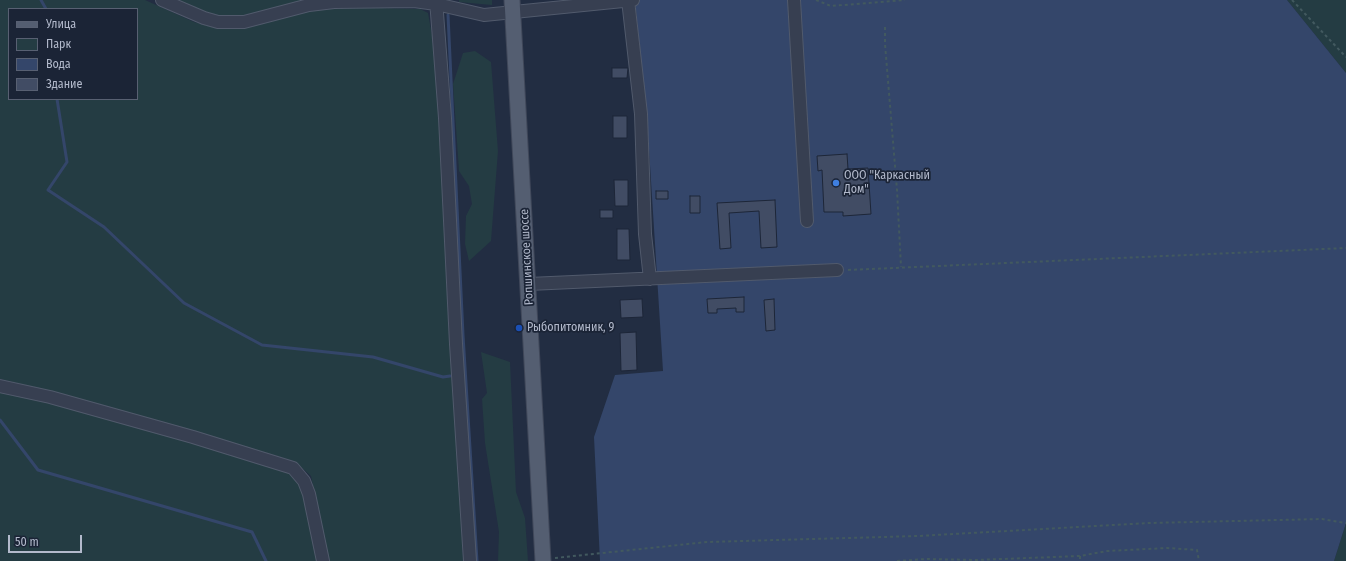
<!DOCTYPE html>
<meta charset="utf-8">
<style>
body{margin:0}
#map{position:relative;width:1346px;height:561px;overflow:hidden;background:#222d42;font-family:"Fira Sans Condensed",sans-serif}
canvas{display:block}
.legend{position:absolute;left:8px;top:8px;width:130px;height:92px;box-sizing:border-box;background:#1b2436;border:1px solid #586072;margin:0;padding:5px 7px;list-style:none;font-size:12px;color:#b3bacc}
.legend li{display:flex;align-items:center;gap:8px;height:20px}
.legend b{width:20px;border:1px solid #586072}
.scale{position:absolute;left:8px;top:535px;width:74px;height:18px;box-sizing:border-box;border:2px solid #b3bacc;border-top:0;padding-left:5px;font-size:12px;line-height:14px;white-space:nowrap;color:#b3bacc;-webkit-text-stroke:3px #1b2436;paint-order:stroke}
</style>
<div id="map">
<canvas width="1346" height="561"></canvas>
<ul class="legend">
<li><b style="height:5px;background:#545e71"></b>Улица</li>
<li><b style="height:11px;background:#243c43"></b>Парк</li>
<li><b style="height:11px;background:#34466a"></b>Вода</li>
<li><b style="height:11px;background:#414c64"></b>Здание</li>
</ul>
<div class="scale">50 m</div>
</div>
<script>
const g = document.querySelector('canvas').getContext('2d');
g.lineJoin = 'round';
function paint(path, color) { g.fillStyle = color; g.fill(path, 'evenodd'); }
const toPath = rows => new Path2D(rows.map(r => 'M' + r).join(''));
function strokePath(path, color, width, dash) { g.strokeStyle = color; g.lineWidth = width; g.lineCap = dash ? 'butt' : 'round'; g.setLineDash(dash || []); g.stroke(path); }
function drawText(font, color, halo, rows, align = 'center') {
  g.font = font + ' "Fira Sans Condensed",sans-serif'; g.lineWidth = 3.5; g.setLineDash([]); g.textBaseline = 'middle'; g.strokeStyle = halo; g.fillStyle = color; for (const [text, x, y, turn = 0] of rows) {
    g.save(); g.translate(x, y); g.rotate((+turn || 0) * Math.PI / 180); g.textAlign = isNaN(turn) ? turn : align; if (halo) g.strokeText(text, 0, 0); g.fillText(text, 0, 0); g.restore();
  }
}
paint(toPath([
 [0,0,145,0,194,22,217,28,251,26,310,10,339,7,420,9,428,13,432,35,440,130,460,492,463,561,330,561,328,560,311,476,294,461,59,393,0,379],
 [9,9,137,9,137,99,9,99],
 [176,0,306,0,267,11,232,17,212,16],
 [459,0,492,0,492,5,459,2],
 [1287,0,1346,0,1346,73],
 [475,51,491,62,498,151,491,241,469,261,465,244,466,216,472,204,469,186,459,171,453,84,463,53],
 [481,352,510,362,516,492,525,518,528,561,498,561,499,532,485,443,482,399,487,393],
 [0,391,33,397,291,472,301,484,317,561,0,561],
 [1346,523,1346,561,1334,561]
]), '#243c43');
paint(toPath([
 [635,0,1287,0,1346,73,1346,523,1334,561,600,561,594,437,615,375,663,371,648,133]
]), '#34466a');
strokePath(toPath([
 [41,0,46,9],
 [448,15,463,335,477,561],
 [57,99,67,162,48,190,104,227,184,303,262,345,373,357,443,377,450,376],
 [0,420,38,470,252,532,266,561]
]), '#34466a', 3);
const building = toPath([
 [612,68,628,68,627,78,612,78,612,68],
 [613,116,627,116,627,138,613,138,613,116],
 [847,154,848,169,868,168,871,214,843,216,843,212,824,212,822,170,818,171,817,156,847,154],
 [614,180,628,180,628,206,615,206,614,180],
 [656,191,668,191,668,199,656,199,656,191],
 [690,196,700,196,700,213,690,213,690,196],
 [775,200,777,247,761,248,759,211,729,213,731,248,720,249,717,203,775,200],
 [600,210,613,210,613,218,600,218,600,210],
 [617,229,629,229,630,260,617,260,617,229],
 [744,297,744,312,736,312,736,308,717,309,717,313,708,313,707,299,744,297],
 [642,299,643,317,621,318,620,300,642,299],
 [774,299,775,330,766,331,764,300,774,299],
 [636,332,637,370,621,371,620,333,636,332]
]);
paint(building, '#414c64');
strokePath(building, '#1d2638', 1);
const minor = toPath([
 [162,0,204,18,218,22,244,22,309,5,334,2,414,1,436,4,484,15,633,0],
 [436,0,445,118,456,344,470,561],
 [628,0,641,114,645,234,650,279],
 [794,0,807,221],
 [529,284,837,270],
 [0,386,50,397,193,437,293,468,304,481,309,494,323,561]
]);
const major = toPath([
 [512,0,543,561]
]);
strokePath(minor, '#515a6c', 14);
strokePath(major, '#40485a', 17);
strokePath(toPath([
 [816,0,831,6,905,0],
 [1292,0,1346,57],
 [885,27,885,44,897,190,901,267],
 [848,270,1346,248],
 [1080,556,1080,561],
 [555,558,707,542,918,536,1149,523,1322,519,1346,523],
 [897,561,926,559,976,560,1080,556,1107,551,1167,548,1197,550,1199,561]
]), '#42595f', 2, [3, 3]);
strokePath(minor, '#373f51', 12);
strokePath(major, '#545e71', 15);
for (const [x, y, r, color] of [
 [836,183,4,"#3f7fe0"],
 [519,328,4,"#1a4fb4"]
]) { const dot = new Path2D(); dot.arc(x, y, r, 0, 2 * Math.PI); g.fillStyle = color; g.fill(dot); strokePath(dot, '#1b2436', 1.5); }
drawText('12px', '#b3bacc', '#1b2436', [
 ["ООО \"Каркасный",844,176],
 ["Дом\"",844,190],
 ["Рыбопитомник, 9",527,328]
], 'left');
drawText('12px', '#b3bacc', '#1b2436', [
 ["Ропшинское шоссе",527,257,-93]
]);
</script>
